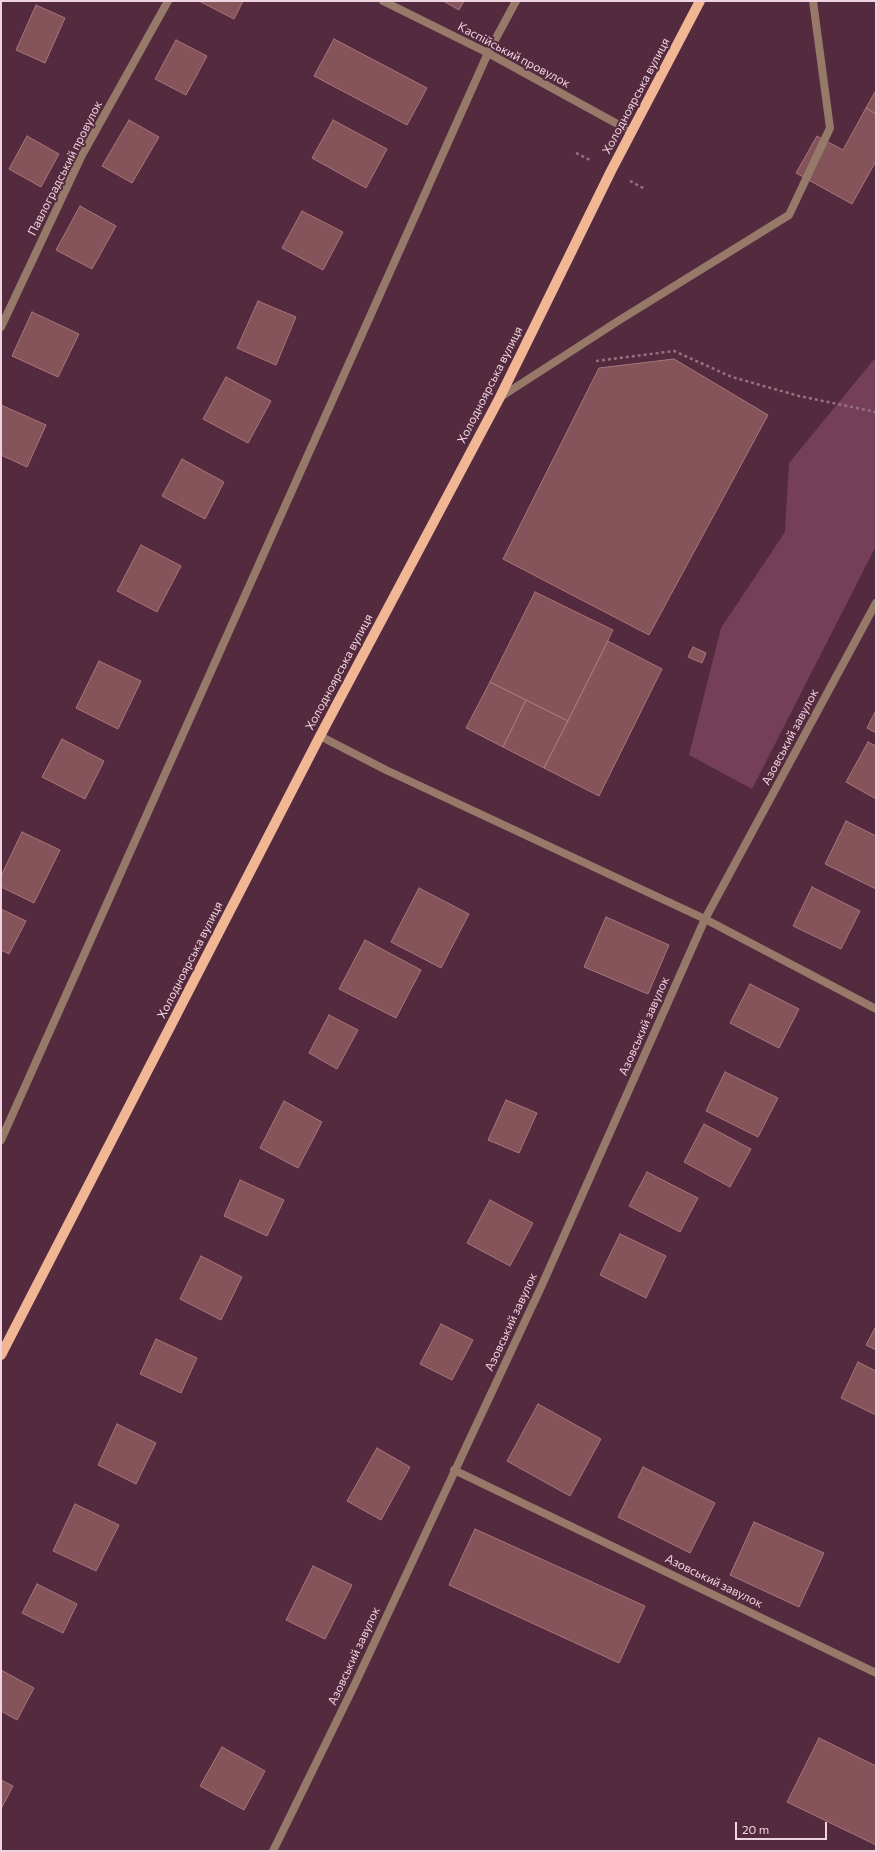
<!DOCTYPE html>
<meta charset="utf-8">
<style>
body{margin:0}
#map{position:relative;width:877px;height:1852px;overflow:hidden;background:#542a3e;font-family:Commissioner,sans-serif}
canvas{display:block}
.frame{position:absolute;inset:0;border:2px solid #efd4df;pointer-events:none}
.scale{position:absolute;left:735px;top:1822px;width:92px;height:18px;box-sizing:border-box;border:2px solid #efd4df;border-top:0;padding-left:5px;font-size:12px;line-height:14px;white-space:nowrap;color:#efd4df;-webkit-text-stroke:3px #542a3e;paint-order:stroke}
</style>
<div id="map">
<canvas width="877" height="1852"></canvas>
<div class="frame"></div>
<div class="scale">20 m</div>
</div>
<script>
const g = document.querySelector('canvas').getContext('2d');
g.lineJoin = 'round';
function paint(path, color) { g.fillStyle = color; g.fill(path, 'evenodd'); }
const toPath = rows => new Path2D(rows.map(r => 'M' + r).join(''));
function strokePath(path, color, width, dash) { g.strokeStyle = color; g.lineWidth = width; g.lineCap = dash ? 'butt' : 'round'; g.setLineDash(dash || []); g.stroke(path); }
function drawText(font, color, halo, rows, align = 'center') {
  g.font = font + ' Commissioner,sans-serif'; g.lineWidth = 4; g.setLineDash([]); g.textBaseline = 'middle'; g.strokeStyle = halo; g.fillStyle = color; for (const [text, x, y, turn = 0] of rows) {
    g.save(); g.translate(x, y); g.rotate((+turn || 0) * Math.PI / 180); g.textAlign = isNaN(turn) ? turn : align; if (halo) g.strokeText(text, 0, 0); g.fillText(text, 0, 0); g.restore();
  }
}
paint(toPath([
 [876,357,876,546,752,789,689,755,721,628,785,532,789,463]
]), '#763f59');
const building = toPath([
 [199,1,243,1,234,19,199,1],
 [443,1,464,1,459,10,443,1],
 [36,5,65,18,45,63,16,50,36,5],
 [334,39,427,88,407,125,314,76,334,39],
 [176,40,207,56,186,95,155,79,176,40],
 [876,90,876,114,866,108,876,90],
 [866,108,876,114,876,161,852,204,796,173,817,136,843,150,866,108],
 [129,120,159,137,132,183,102,166,129,120],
 [333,120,387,149,366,188,312,158,333,120],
 [27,136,59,154,41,187,9,169,27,136],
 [80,206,116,226,92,269,56,250,80,206],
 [302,211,343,232,323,270,282,248,302,211],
 [258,301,296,317,276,365,237,348,258,301],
 [32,312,79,334,58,377,12,356,32,312],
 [674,359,768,415,649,635,503,559,599,368,674,359],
 [226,377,271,401,248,443,203,419,226,377],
 [1,405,46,425,27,467,1,455,1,405],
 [182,459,224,482,205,519,162,496,182,459],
 [141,545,181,566,157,612,117,591,141,545],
 [535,592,613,630,568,721,490,682,535,592],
 [608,641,662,669,599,796,544,768,608,641],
 [693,647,706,653,702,663,688,657,693,647],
 [99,661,141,681,118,729,76,708,99,661],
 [490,682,526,700,503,747,466,728,490,682],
 [526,700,568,721,544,768,503,747,526,700],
 [876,710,876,733,867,728,876,710],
 [62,739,104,761,85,799,42,777,62,739],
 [868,742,876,746,876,799,846,782,868,742],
 [846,821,876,836,876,889,825,864,846,821],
 [22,832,60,850,34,903,1,887,1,876,22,832],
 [812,887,860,911,841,949,793,926,812,887],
 [419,888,469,914,441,968,391,942,419,888],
 [1,909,26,921,9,954,1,950,1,909],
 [606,917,669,945,648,994,584,967,606,917],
 [365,940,421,970,396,1018,339,989,365,940],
 [750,984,799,1009,779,1048,730,1023,750,984],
 [329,1015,358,1030,337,1069,309,1053,329,1015],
 [725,1072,778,1098,758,1137,706,1111,725,1072],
 [506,1100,537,1113,519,1153,488,1140,506,1100],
 [284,1101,322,1122,298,1168,260,1148,284,1101],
 [704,1124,751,1149,730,1187,684,1162,704,1124],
 [647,1172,698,1198,680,1232,629,1206,647,1172],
 [240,1180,284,1200,267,1236,224,1216,240,1180],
 [490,1200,533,1223,510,1266,467,1243,490,1200],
 [620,1234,666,1256,646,1298,600,1275,620,1234],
 [201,1256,242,1277,221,1320,180,1299,201,1256],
 [441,1324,473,1340,452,1380,420,1364,441,1324],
 [876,1326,876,1350,866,1345,876,1326],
 [156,1339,197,1358,181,1393,140,1374,156,1339],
 [858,1362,876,1371,876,1415,841,1398,858,1362],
 [538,1404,601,1439,570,1496,507,1461,538,1404],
 [117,1424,156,1443,136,1484,98,1465,117,1424],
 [377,1448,410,1467,381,1520,347,1501,377,1448],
 [643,1467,715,1503,690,1553,618,1517,643,1467],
 [75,1504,119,1525,96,1571,53,1551,75,1504],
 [754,1522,824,1553,799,1607,730,1575,754,1522],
 [475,1529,645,1606,619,1663,449,1585,475,1529],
 [313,1566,352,1585,325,1639,286,1620,313,1566],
 [37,1584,77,1604,63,1633,22,1613,37,1584],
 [1,1670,34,1688,17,1720,1,1711,1,1670],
 [819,1738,876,1766,876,1845,787,1802,819,1738],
 [222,1747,265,1771,244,1810,200,1786,222,1747],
 [1,1780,13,1786,1,1809,1,1780]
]);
paint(building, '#85535a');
strokePath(building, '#aa757b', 1);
strokePath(toPath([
 [576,153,592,161],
 [630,181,645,189],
 [596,361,674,351,732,377,799,396,876,412]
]), '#957181', 2.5, [3, 3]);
strokePath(toPath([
 [499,398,618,321,789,215,830,128,813,1]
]), '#967969', 8);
strokePath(toPath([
 [383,1,488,53,632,132],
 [1,327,82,155,168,1],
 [320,736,386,770,705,919,876,1009],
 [1,1140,488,53,516,1],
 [454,1470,876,1673],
 [273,1851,354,1686,542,1285,705,919,876,603]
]), '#967969', 8);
strokePath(toPath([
 [1,1355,320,736,499,399,611,171,700,1]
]), '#f1b795', 10);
drawText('12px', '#efd4df', '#542a3e', [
 ["Каспійський провулок",514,55,28],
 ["Холодноярська вулиця",636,96,-62],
 ["Павлоградський провулок",65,168,-63],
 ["Холодноярська вулиця",490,385,-63],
 ["Холодноярська вулиця",339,672,-62],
 ["Азовський завулок",790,737,-62],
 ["Холодноярська вулиця",190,960,-63],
 ["Азовський завулок",644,1026,-66],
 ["Азовський завулок",511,1322,-65],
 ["Азовський завулок",714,1581,26],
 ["Азовський завулок",354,1656,-65]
]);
</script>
